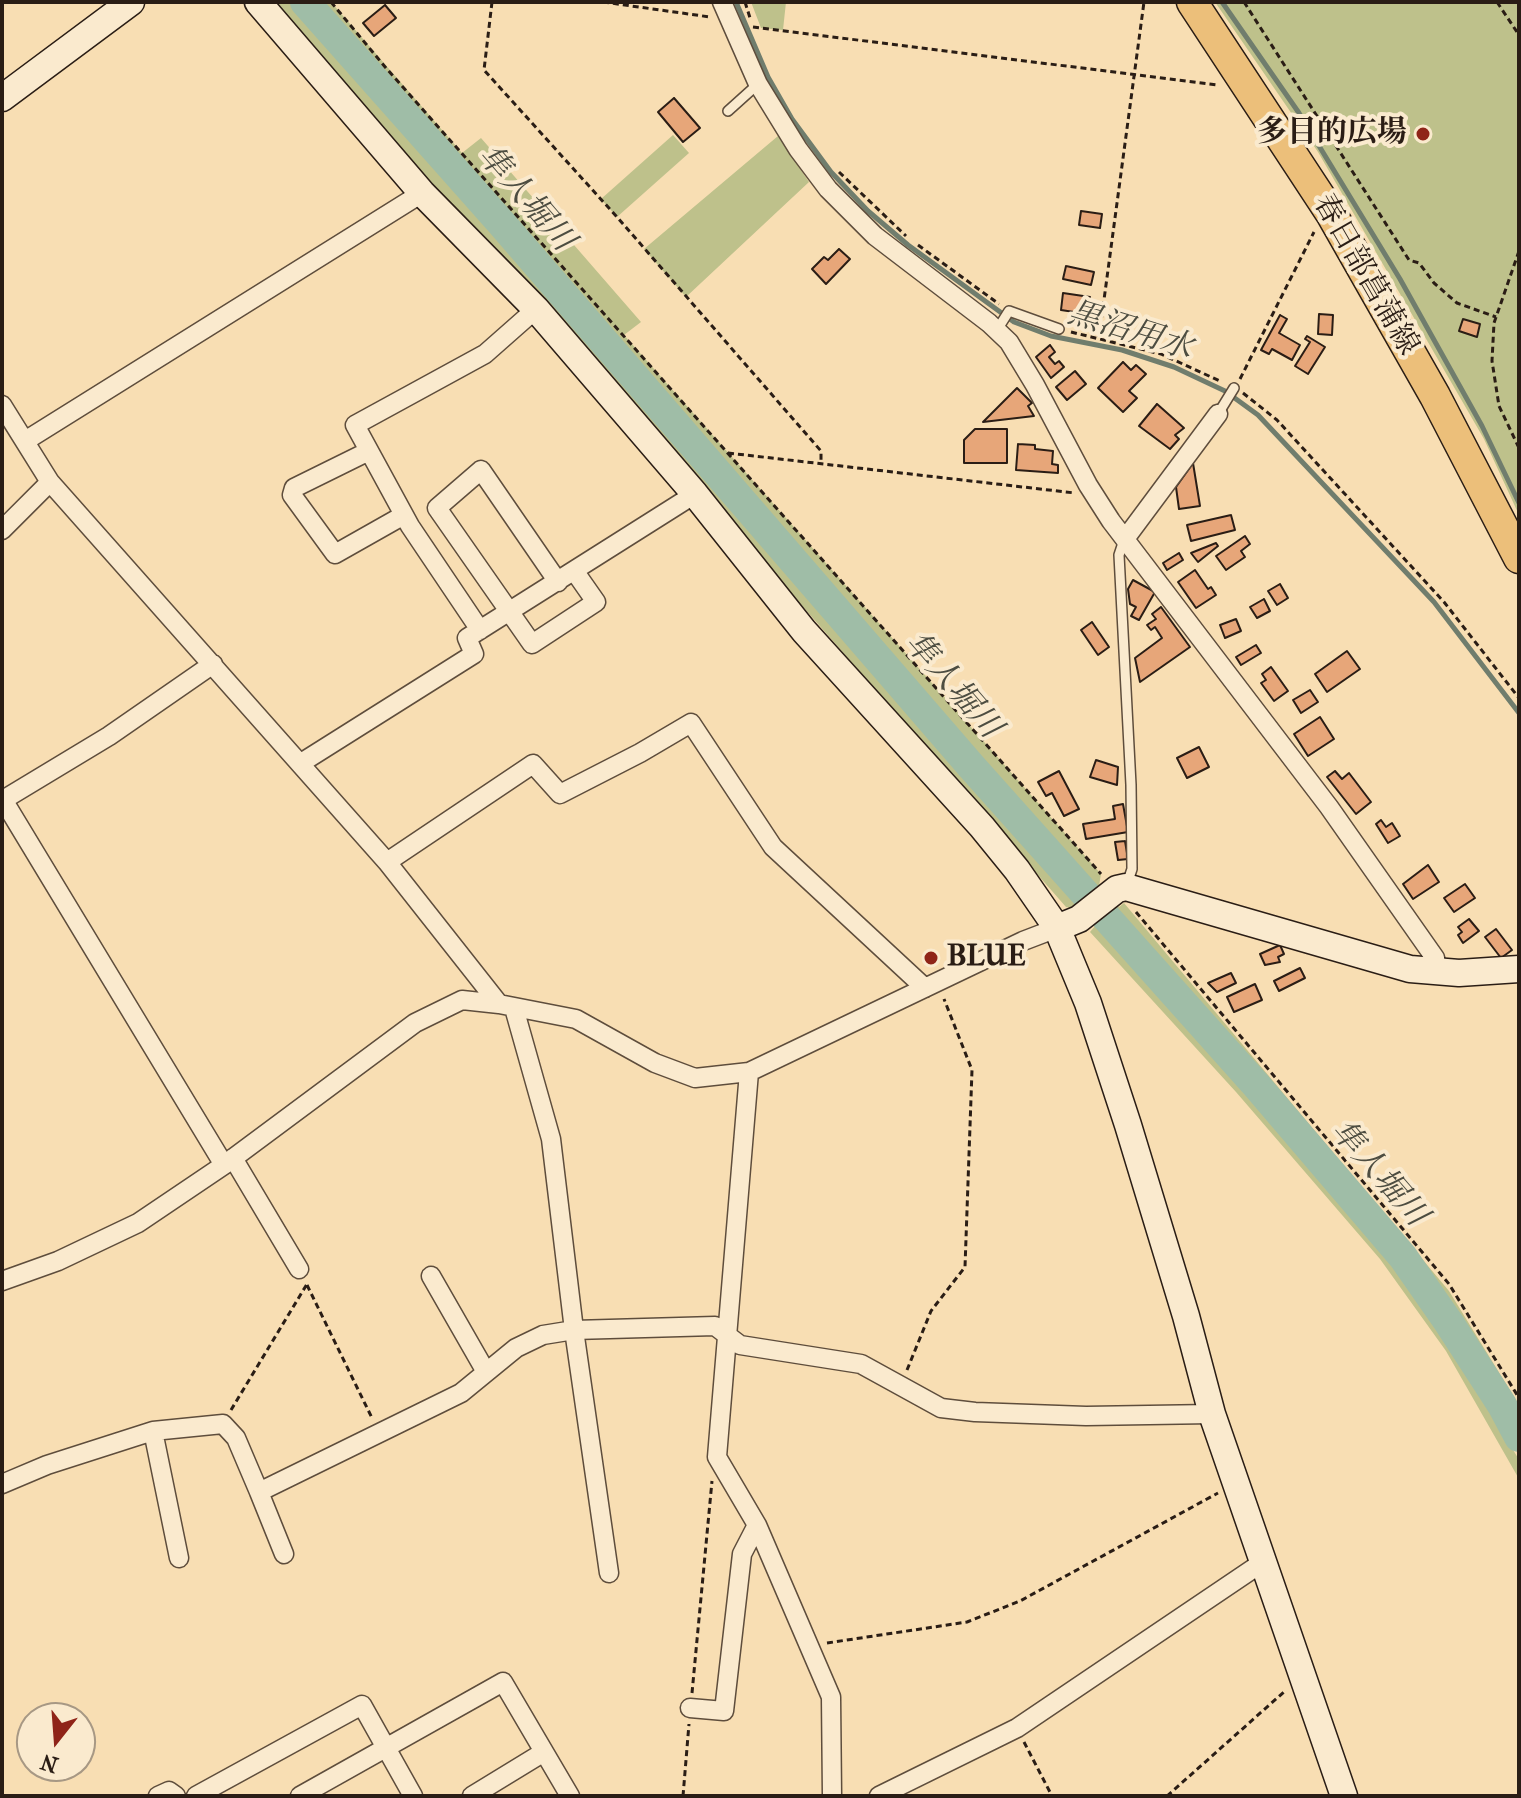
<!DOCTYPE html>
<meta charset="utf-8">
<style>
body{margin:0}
#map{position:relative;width:1521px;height:1798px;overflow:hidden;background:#f8deb3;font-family:"IM FELL French Canon",serif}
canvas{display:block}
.frame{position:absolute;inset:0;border:4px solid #2a1d15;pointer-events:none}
.north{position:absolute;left:16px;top:1702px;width:80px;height:80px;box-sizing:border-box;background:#faeace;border:2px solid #a79884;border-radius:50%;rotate:197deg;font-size:22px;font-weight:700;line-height:32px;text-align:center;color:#2a1d15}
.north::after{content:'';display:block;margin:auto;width:28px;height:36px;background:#8f2418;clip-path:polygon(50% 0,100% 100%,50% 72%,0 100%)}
</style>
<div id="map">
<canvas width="1521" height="1798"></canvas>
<div class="frame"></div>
<div class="north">N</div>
</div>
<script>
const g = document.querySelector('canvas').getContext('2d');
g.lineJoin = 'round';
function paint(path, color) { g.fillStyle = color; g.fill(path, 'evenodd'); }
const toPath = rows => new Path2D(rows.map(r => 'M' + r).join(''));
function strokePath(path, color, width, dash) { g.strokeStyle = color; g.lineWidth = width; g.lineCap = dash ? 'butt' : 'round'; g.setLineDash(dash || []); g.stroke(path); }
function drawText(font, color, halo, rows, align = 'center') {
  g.font = font + ' "IM FELL French Canon","Noto Serif JP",serif'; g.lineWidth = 8; g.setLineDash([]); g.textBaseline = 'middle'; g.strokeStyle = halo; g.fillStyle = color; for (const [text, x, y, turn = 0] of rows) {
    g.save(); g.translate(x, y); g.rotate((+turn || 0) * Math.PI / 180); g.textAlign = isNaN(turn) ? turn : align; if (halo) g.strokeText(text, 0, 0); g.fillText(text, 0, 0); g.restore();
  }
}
paint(toPath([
 [273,2,290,2,682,444,727,501,1335,1190,1426,1306,1518,1458,1519,1479,1446,1351,1380,1259,1236,1092,1090,932,1095,926,1075,906,1072,908,1066,907],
 [316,2,331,2,462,153,481,138,641,322,624,335,1101,874,1099,886,1119,907,1124,903,1449,1291,1519,1405,1519,1420,1435,1284,1282,1103,1092,890,963,738],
 [751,2,786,2,783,30,761,28],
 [1215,2,1519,2,1519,515,1484,439,1318,152],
 [673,135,689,153,617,217,601,199],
 [778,136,809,182,686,297,644,249]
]), '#bec18b');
strokePath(toPath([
 [736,2,768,77,792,119,831,172,868,211,908,245,1014,322,1051,336,1122,350,1174,367,1225,391,1258,415,1434,602,1519,713],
 [1222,2,1299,113,1400,279,1482,426,1519,503]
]), '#707d6d', 5);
strokePath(toPath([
 [305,2,503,225,971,766,1257,1086,1403,1257,1449,1323,1502,1405,1519,1437]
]), '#9fbda7', 30);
const building = toPath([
 [385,5,396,18,374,36,363,23,385,5],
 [674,98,700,128,683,142,658,112,674,98],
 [1081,211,1102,214,1100,228,1079,225,1081,211],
 [839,249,850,259,826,284,812,269,824,257,828,260,839,249],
 [1066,266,1094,272,1091,285,1063,279,1066,266],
 [1063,293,1090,297,1087,314,1061,310,1063,293],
 [1319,314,1333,315,1332,335,1318,334,1319,314],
 [1280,315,1287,319,1279,333,1300,345,1292,360,1272,349,1269,354,1261,350,1280,315],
 [1463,319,1480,324,1477,337,1459,331,1463,319],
 [1307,336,1325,347,1308,374,1295,366,1310,342,1305,339,1307,336],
 [1050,345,1055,352,1049,357,1055,364,1059,361,1064,367,1051,378,1036,357,1050,345],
 [1123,362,1131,370,1136,365,1146,374,1129,391,1137,398,1123,412,1098,388,1123,362],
 [1075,371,1086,384,1067,400,1056,387,1075,371],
 [1017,388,1032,403,1028,406,1034,416,983,422,1017,388],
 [1157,404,1184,428,1175,435,1179,439,1170,449,1139,426,1157,404],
 [975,429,1007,429,1007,463,964,463,964,440,975,429],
 [1018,444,1035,445,1035,449,1053,451,1052,464,1058,465,1058,473,1016,470,1018,444],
 [1193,463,1200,506,1179,509,1176,487,1193,463],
 [1231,515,1235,530,1191,541,1187,525,1231,515],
 [1245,536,1250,544,1241,551,1245,557,1226,570,1216,556,1245,536],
 [1216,543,1218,546,1198,562,1191,553,1216,543],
 [1179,553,1183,560,1167,570,1163,563,1179,553],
 [1195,570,1208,589,1211,587,1216,595,1196,608,1178,582,1195,570],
 [1133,580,1155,592,1139,620,1131,616,1136,607,1130,604,1128,589,1133,580],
 [1280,584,1288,598,1277,605,1268,591,1280,584],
 [1264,599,1270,611,1257,618,1250,607,1264,599],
 [1161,607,1190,647,1140,682,1135,658,1162,638,1155,627,1151,630,1147,625,1156,619,1152,614,1161,607],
 [1236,619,1241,631,1225,638,1220,625,1236,619],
 [1092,622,1109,647,1098,655,1081,630,1092,622],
 [1256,645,1261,653,1241,665,1236,657,1256,645],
 [1347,651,1360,669,1327,692,1315,674,1347,651],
 [1271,667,1288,691,1274,701,1261,683,1266,680,1262,674,1271,667],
 [1310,690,1318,702,1301,713,1293,700,1310,690],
 [1320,717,1334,739,1308,756,1294,734,1320,717],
 [1199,747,1209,767,1187,778,1177,758,1199,747],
 [1096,760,1118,767,1117,785,1090,777,1096,760],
 [1059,771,1079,809,1064,816,1052,793,1046,796,1038,782,1059,771],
 [1335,771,1342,779,1349,773,1371,802,1356,814,1327,777,1335,771],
 [1123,804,1128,832,1086,839,1083,824,1115,819,1113,806,1123,804],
 [1381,820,1386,827,1392,823,1400,836,1388,843,1376,824,1381,820],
 [1125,841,1128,859,1118,860,1115,842,1125,841],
 [1428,865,1439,882,1413,899,1403,884,1428,865],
 [1465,884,1475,898,1454,912,1444,898,1465,884],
 [1469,919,1479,931,1463,943,1458,935,1462,932,1458,927,1469,919],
 [1496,929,1512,950,1501,958,1485,937,1496,929],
 [1280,945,1284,954,1278,957,1280,962,1265,965,1260,954,1280,945],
 [1300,968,1305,978,1279,991,1274,981,1300,968],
 [1231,973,1236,983,1217,992,1208,983,1231,973],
 [1255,984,1262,1000,1234,1012,1227,997,1255,984]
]);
paint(building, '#e7a679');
strokePath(building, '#2a1d15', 2);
const lane = toPath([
 [728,111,758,84],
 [997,330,1009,311,1059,329],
 [1218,414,1234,388],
 [1124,540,1119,555,1131,785,1132,869,1127,884]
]);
const street = toPath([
 [722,2,758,84,798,149,828,189,875,236,989,323,1009,342,1035,385,1088,485,1111,521,1329,807,1435,958,1437,972],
 [2,405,50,482,387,862,499,1004],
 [25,441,422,193],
 [369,451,294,488,292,495,335,554,404,515],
 [2,530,50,482],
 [1125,539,1218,414],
 [558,582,481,470,437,508,532,644,596,602,575,572],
 [480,630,410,526,355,425,485,354,536,309],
 [301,763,474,654,467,638,695,494],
 [2,798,224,1165],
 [3,800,109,736,213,664],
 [387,862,533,764,560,794,640,753,691,723,773,847,925,988],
 [514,1008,551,1139,574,1330,609,1573],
 [749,1072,717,1457,757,1525,831,1697,832,1796],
 [233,1158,299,1269],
 [431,1276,486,1372],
 [2,1281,58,1261,138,1223,224,1165,415,1023,462,1000,499,1004,576,1019,655,1063,695,1078,749,1072,1023,941,1057,928],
 [153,1431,179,1558],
 [2,1484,47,1465,153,1431,223,1424,236,1438,259,1492,461,1393,516,1348,543,1335,574,1330,715,1326,740,1345,861,1364,941,1408,975,1412,1086,1416,1212,1414],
 [259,1492,284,1554],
 [690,1708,724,1711,742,1554,757,1525],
 [158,1796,169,1791,176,1796],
 [196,1796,362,1705,413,1796],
 [300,1796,503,1682,570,1796],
 [472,1796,544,1752],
 [879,1796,1017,1728,1263,1562]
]);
const secondary = toPath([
 [258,2,422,193,536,309,695,494,804,631,982,827,1017,870,1057,928,1088,1003,1128,1125,1186,1316,1212,1414,1344,1796],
 [2,98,131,2],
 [1057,928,1079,919,1117,889,1126,887,1410,969,1459,973,1519,969]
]);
const primary = toPath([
 [1192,2,1332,215,1435,396,1519,558]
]);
strokePath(lane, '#5e4d3c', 12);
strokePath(street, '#5e4d3c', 21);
strokePath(secondary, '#2a1d15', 29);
strokePath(primary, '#2a1d15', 33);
strokePath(toPath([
 [331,2,386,68,1101,874],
 [492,2,484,70,617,217,821,451,821,463],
 [603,2,710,17],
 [745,2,751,21],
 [1244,2,1409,260,1419,263,1434,283,1457,303,1496,317],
 [1497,2,1519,35],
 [753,27,1218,85],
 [839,172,906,236],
 [918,245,999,304],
 [1519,251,1494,323,1492,361,1499,406,1519,448],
 [1071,332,1161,354,1222,382],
 [1099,337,1144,2],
 [1240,379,1314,232],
 [1243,393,1277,420,1444,602,1519,698],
 [728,453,1075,493],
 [1136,912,1449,1284,1519,1398],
 [307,1285,372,1418],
 [907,1370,931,1311,965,1267,972,1070,944,999],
 [231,1410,307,1284],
 [827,1643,967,1622,1020,1601,1218,1493],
 [692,1693,712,1481],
 [1024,1742,1052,1796],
 [683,1796,689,1724],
 [1167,1796,1285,1691]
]), '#2a1d15', 3, [6, 4]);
strokePath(lane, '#faeace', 9);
strokePath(street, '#faeace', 18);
strokePath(secondary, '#faeace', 26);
strokePath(primary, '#ecbf7a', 30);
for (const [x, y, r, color] of [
 [1423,134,8,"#8f2418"],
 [931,958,8,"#8f2418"]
]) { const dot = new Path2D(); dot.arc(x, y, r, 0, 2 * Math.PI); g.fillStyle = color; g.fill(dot); strokePath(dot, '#faeace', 3); }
drawText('bold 30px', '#2a1d15', '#faeace', [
 ["多目的広場",1407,134],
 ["BLUE",947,958,"left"]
], 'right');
drawText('30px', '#2a1d15', '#faeace', [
 ["春日部菖蒲線",1365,275,60]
]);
drawText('italic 32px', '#4d4d41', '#faeace', [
 ["隼人堀川",525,199,49],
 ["黒沼用水",1130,332,17],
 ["隼人堀川",952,686,49],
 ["隼人堀川",1378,1174,49]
]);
</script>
